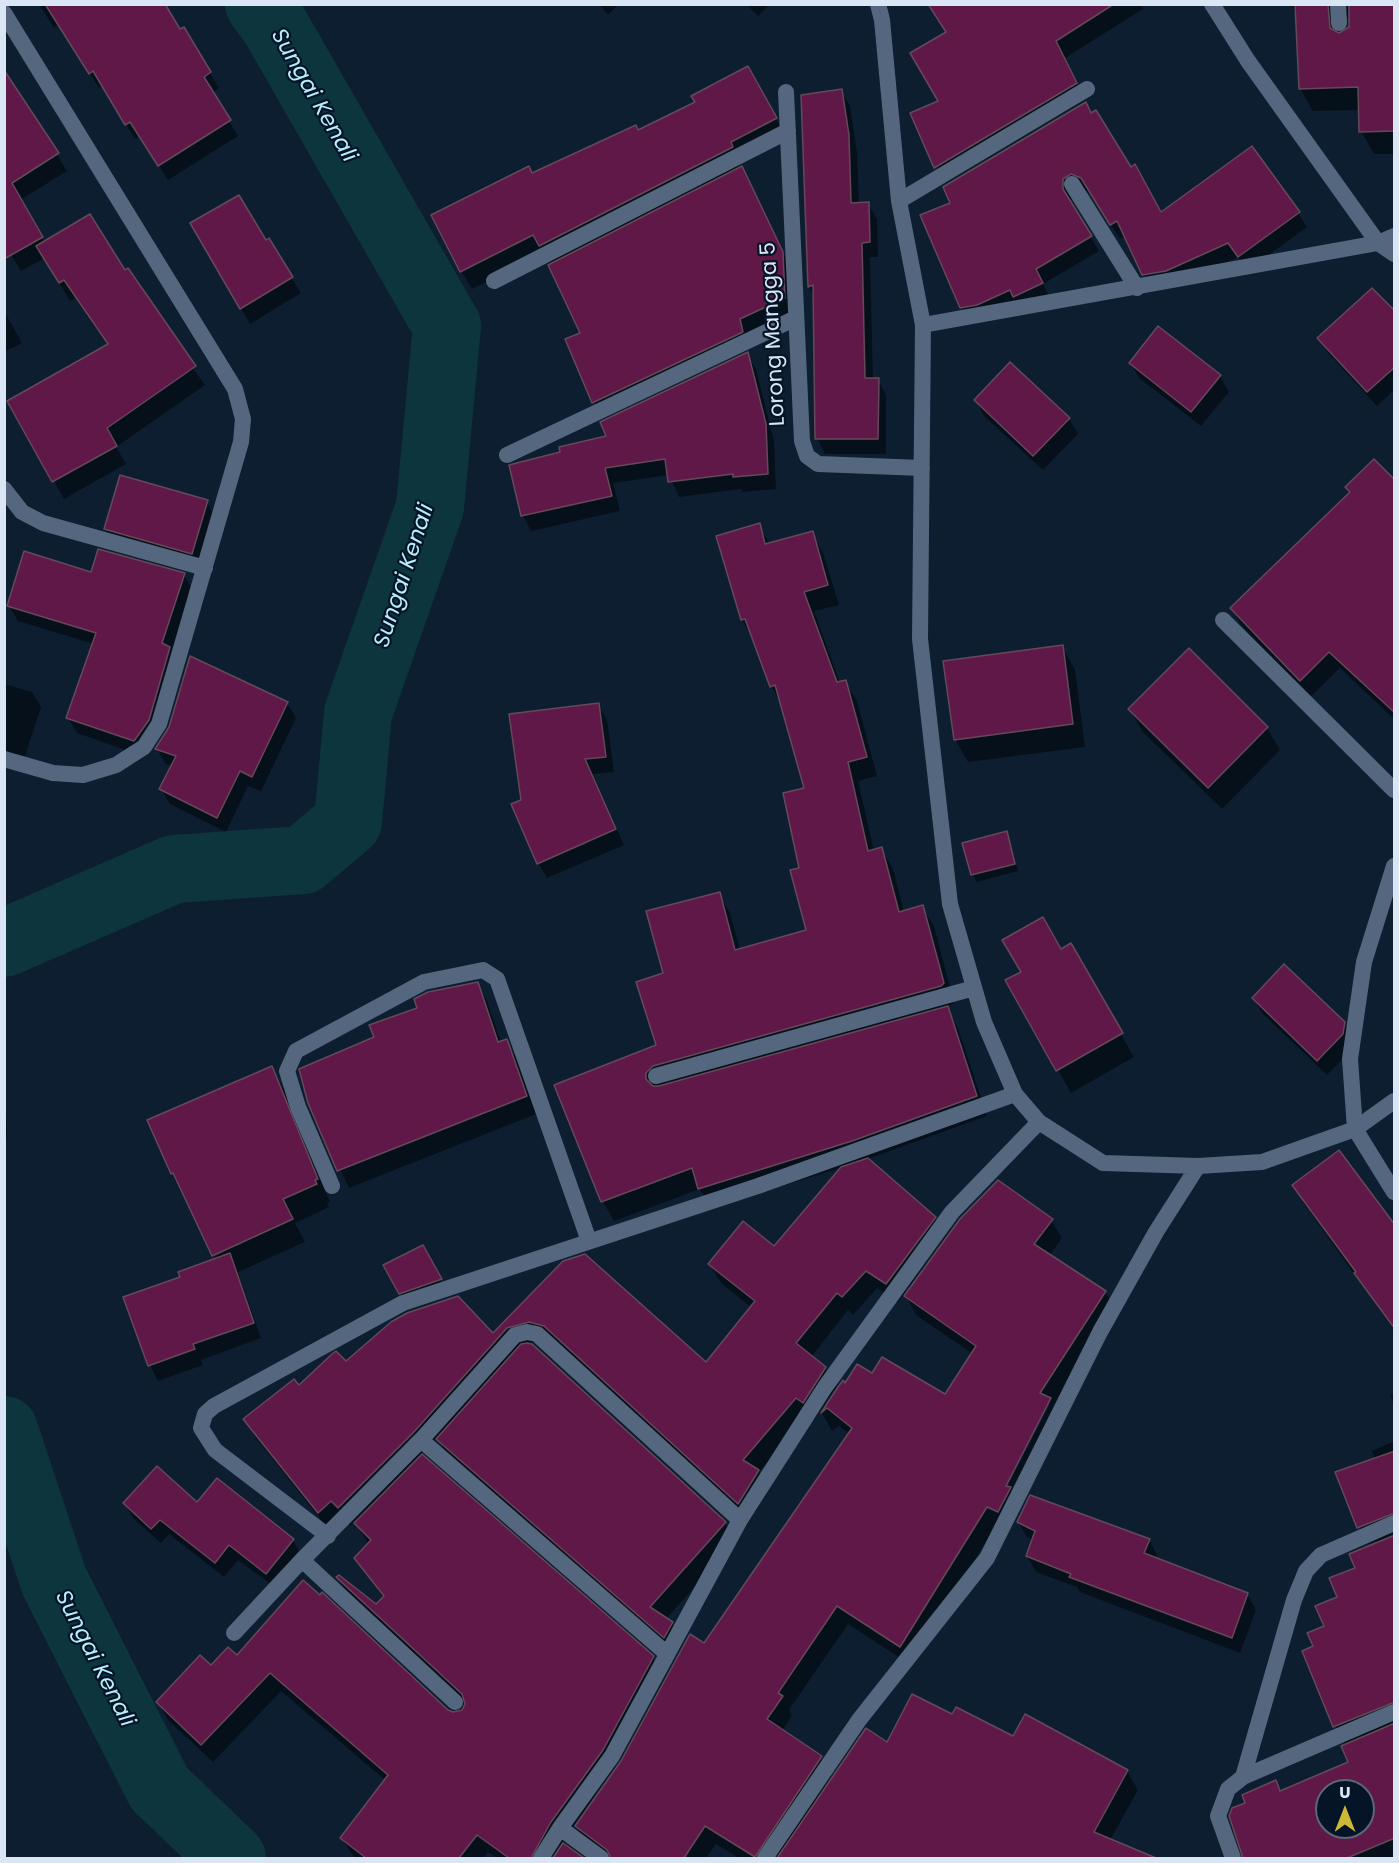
<!DOCTYPE html>
<style>
body{margin:0}
#map{position:relative;width:1399px;height:1863px;overflow:hidden;background:#0d1e31;font-family:Poppins,sans-serif}
canvas{display:block}
.frame{position:absolute;inset:0;border:6px solid #dbe6f4;pointer-events:none}
.north{position:absolute;left:1315px;top:1779px;width:60px;height:60px;box-sizing:border-box;background:#051427;border:2px solid #5b6879;border-radius:50%;rotate:0deg;font-size:16px;font-weight:700;line-height:24px;text-align:center;color:#dbe6f4}
.north::after{content:'';display:block;margin:auto;width:21px;height:27px;background:#cdb938;clip-path:polygon(50% 0,100% 100%,50% 72%,0 100%)}
</style>
<div id="map">
<canvas width="1399" height="1863"></canvas>
<div class="frame"></div>
<div class="north">U</div>
</div>
<script>
const g = document.querySelector('canvas').getContext('2d');
g.lineJoin = 'round';
function paint(path, color) { g.fillStyle = color; g.fill(path, 'evenodd'); }
const toPath = rows => new Path2D(rows.map(r => 'M' + r).join(''));
function strokePath(path, color, width, dash) { g.strokeStyle = color; g.lineWidth = width; g.lineCap = dash ? 'butt' : 'round'; g.setLineDash(dash || []); g.stroke(path); }
function drawText(font, color, halo, rows, align = 'center') {
  g.font = font + ' Poppins,sans-serif'; g.lineWidth = 4.5; g.setLineDash([]); g.textBaseline = 'middle'; g.strokeStyle = halo; g.fillStyle = color; for (const [text, x, y, turn = 0] of rows) {
    g.save(); g.translate(x, y); g.rotate((+turn || 0) * Math.PI / 180); g.textAlign = isNaN(turn) ? turn : align; if (halo) g.strokeText(text, 0, 0); g.fillText(text, 0, 0); g.restore();
  }
}
paint(toPath([
 [39,4,163,4,180,31,183,29,219,88,212,93,238,136,168,180,140,136,135,139,103,85,99,88,59,25,54,28],
 [599,4,619,4,608,15],
 [746,4,770,4,758,16],
 [928,4,1141,4,1143,9,1065,58,1085,100,945,183,912,114,940,102,947,33],
 [1291,4,1394,4,1394,154,1374,154,1361,131,1360,110,1313,111,1300,88,1297,16],
 [1346,17,1349,17,1350,29,1340,34,1340,28],
 [4,70,67,171,20,200,45,243,124,272,205,385,116,447,126,464,64,499,9,401,108,346,75,298,70,301,45,258,21,271,4,243],
 [758,86,786,137,740,161,741,166,791,268,793,313,602,418,567,340,582,333,544,253,472,289,461,271,532,175],
 [841,91,850,106,857,152,859,204,868,204,877,219,878,257,870,257,873,380,878,380,886,395,886,454,825,454,817,438,814,296,809,287,803,96],
 [1091,114,1161,214,1298,213,1307,227,1248,270,1238,257,1175,285,1152,289,1125,236,1120,239,1091,193,1080,188,1071,194,1071,204,1099,251,1043,284,1050,298,970,322,962,307,952,204],
 [192,224,265,242,268,240,301,293,250,324],
 [4,311,22,343,4,352],
 [1394,313,1394,390,1377,406,1328,353,1319,338],
 [747,354,756,369,774,441,776,489,743,492,741,489,679,497,669,475,613,483,620,511,531,531,523,515,562,453,608,437],
 [1131,363,1220,376,1229,392,1201,426,1139,378],
 [976,400,1069,419,1078,434,1043,470,984,416],
 [1394,482,1394,719,1340,668,1310,697,1241,625,1232,608,1350,494,1347,488],
 [207,502,215,517,201,568,114,544,105,529],
 [759,525,770,545,812,533,823,553,839,605,814,611,840,683,845,682,857,701,877,776,858,781,874,851,882,849,893,869,904,912,922,907,934,926,954,1003,947,1007,958,1028,987,1116,867,1159,935,1218,945,1236,898,1302,877,1288,853,1315,848,1310,811,1357,825,1368,836,1387,814,1420,807,1416,759,1472,769,1490,749,1521,556,1345,540,1340,529,1343,725,1523,736,1541,666,1619,672,1623,682,1642,675,1655,448,1458,437,1437,420,1455,653,1657,664,1676,613,1769,551,1858,497,1858,488,1852,484,1858,355,1858,341,1838,386,1781,281,1691,213,1762,168,1720,158,1702,211,1667,237,1657,453,1714,463,1711,466,1705,349,1596,338,1578,376,1606,384,1599,356,1559,369,1545,354,1521,350,1526,343,1519,329,1530,256,1438,245,1419,346,1363,493,1335,564,1263,706,1364,752,1308,721,1283,710,1264,774,1248,844,1167,711,1208,700,1189,614,1221,603,1202,556,1086,658,1046,665,974,719,894,730,913,740,950,807,932,801,869,806,789,782,706,771,686,754,640,742,620,718,537],
 [92,573,184,575,193,590,143,756,77,733,68,718,94,644,18,621,9,606],
 [1062,647,1075,670,1085,747,968,762,955,739],
 [4,684,32,692,41,707,23,762,4,756],
 [287,703,296,718,261,791,248,786,226,832,170,804,161,789,172,766,166,764,157,749],
 [598,705,607,720,614,772,593,774,624,845,547,878,538,863,522,801],
 [1130,710,1267,728,1280,750,1222,809,1143,732],
 [1006,833,1018,871,976,882,964,844],
 [1070,945,1134,1057,1071,1093,1007,981],
 [477,983,487,1001,501,1042,506,1040,516,1058,536,1114,349,1188,309,1103,376,1038,419,1009],
 [1253,998,1344,1023,1353,1039,1351,1050,1327,1075,1262,1013],
 [271,1068,285,1091,330,1202,327,1203,329,1207,295,1223,305,1242,238,1272,261,1338,201,1360,203,1365,158,1381,150,1365,182,1278,216,1260,172,1174,149,1121],
 [4,1102,6,1104,7,1138,4,1138],
 [1294,1185,1394,1228,1394,1330,1302,1201],
 [1051,1220,1062,1238,1049,1256,1105,1292,1116,1310,1054,1406,1061,1418,911,1665,848,1624,789,1710,792,1715,782,1731,820,1757,831,1776,817,1798,819,1799,888,1744,953,1716,1013,1738,1127,1771,1138,1790,1110,1840,1138,1852,1141,1858,739,1858,716,1844,706,1858,606,1858,587,1844,576,1826,850,1435,839,1426,832,1431,822,1413,835,1394,846,1385,873,1375,945,1396,973,1354,916,1315,906,1296],
 [1049,1399,1049,1406,1004,1493,1002,1492],
 [422,1247,444,1287,404,1300,386,1266],
 [1394,1393,1394,1405,1390,1395],
 [1394,1441,1394,1858,1244,1858,1247,1803,1275,1782,1281,1792,1350,1763,1346,1746,1335,1726,1315,1647,1339,1598,1376,1544,1375,1541,1368,1544,1359,1527,1375,1459,1372,1451],
 [1327,1791,1363,1791,1363,1827,1327,1827],
 [124,1503,197,1504,293,1540,301,1555,276,1588,238,1560,224,1577,169,1534,161,1543,133,1518],
 [1018,1522,1149,1540,1157,1555,1156,1559,1247,1594,1256,1610,1240,1653,1080,1592,1077,1587,1036,1572,1027,1556,1033,1540,1027,1537]
]), '#0007');
strokePath(toPath([
 [4,943,174,869,303,860,348,822,358,713,430,507,447,326,275,26,259,4],
 [4,1430,54,1581,159,1788,232,1858]
]), '#0d353e', 68);
const building = toPath([
 [45,4,165,4,180,29,184,27,211,72,204,77,231,120,158,166,130,122,125,125,93,71,89,74,45,4],
 [928,4,1114,4,1056,41,1077,83,934,168,910,113,938,101,910,53,946,32,928,4],
 [1295,4,1328,4,1330,28,1339,33,1349,27,1349,4,1395,4,1395,131,1359,132,1358,87,1299,89,1295,4],
 [748,66,777,118,731,142,733,147,539,246,533,235,460,272,431,215,529,166,532,173,636,125,638,130,695,102,691,96,748,66],
 [4,70,59,153,12,183,43,237,4,259,4,70],
 [842,89,849,135,851,203,869,202,870,242,862,243,865,378,879,378,878,439,815,439,813,285,808,287,801,95,842,89],
 [1086,102,1091,113,1096,110,1131,167,1135,164,1161,212,1252,146,1300,212,1238,257,1228,243,1166,271,1142,275,1117,221,1110,225,1081,178,1071,174,1063,179,1063,189,1092,236,1036,269,1043,283,1013,297,1010,290,977,305,960,308,920,215,950,203,943,187,1086,102],
 [742,166,783,252,785,298,740,319,743,332,592,403,565,339,580,333,548,265,742,166],
 [239,195,266,240,269,238,293,277,240,309,190,223,239,195],
 [90,214,125,270,128,268,196,366,107,428,117,446,52,482,7,401,108,344,64,280,59,283,36,246,90,214],
 [1372,288,1395,311,1395,367,1367,392,1317,338,1372,288],
 [1158,326,1221,375,1191,412,1129,363,1158,326],
 [748,352,766,424,768,474,733,477,733,474,668,482,665,459,605,468,612,496,521,516,509,465,560,452,559,447,606,436,600,422,748,352],
 [1010,362,1070,418,1033,456,974,400,1010,362],
 [1374,459,1395,480,1395,713,1329,652,1300,681,1230,608,1350,492,1345,487,1374,459],
 [120,475,208,500,192,554,104,529,120,475],
 [760,523,765,544,813,531,828,585,804,592,837,682,846,680,867,757,848,762,868,851,882,847,899,912,923,905,944,983,941,986,653,1066,646,1073,646,1079,653,1086,659,1086,948,1006,977,1096,852,1141,698,1189,692,1168,601,1202,554,1085,656,1045,636,982,663,973,646,911,720,892,735,950,806,930,790,870,799,868,783,793,804,788,775,685,770,687,745,619,741,620,716,536,760,523],
 [98,549,185,573,162,643,170,647,149,720,134,741,66,718,96,633,7,606,24,551,91,572,98,549],
 [1063,645,1073,724,954,740,943,661,1063,645],
 [1189,648,1268,727,1208,788,1128,709,1189,648],
 [190,656,288,702,252,777,240,771,217,818,159,789,176,756,155,749,169,727,190,656],
 [599,703,606,757,585,759,616,829,537,864,511,804,521,800,509,714,599,703],
 [1007,831,1015,864,971,875,962,843,1007,831],
 [1043,917,1061,949,1071,943,1123,1033,1056,1071,1005,980,1021,972,1002,940,1043,917],
 [1284,964,1345,1022,1343,1034,1317,1061,1252,998,1284,964],
 [478,982,498,1042,507,1039,527,1096,337,1171,308,1103,299,1069,374,1037,369,1025,417,1008,414,999,428,992,478,982],
 [272,1066,318,1179,315,1180,317,1184,283,1199,293,1219,212,1256,173,1173,171,1174,147,1120,272,1066],
 [1339,1150,1395,1225,1395,1329,1354,1273,1356,1272,1292,1185,1339,1150],
 [868,1158,936,1217,886,1284,866,1271,842,1297,837,1293,796,1343,826,1367,803,1403,796,1398,743,1460,759,1470,738,1504,544,1326,529,1322,507,1328,413,1433,338,1508,331,1501,318,1513,243,1419,294,1379,299,1385,332,1354,336,1351,346,1361,391,1322,407,1313,458,1296,493,1333,563,1261,585,1254,706,1362,755,1301,708,1264,743,1221,774,1246,841,1167,868,1158],
 [998,1180,1053,1219,1034,1244,1106,1291,1040,1393,1051,1398,1006,1486,1011,1487,998,1512,987,1507,900,1647,837,1606,778,1693,783,1696,767,1719,822,1756,755,1857,705,1826,684,1858,611,1858,607,1850,575,1826,621,1761,690,1634,704,1643,852,1428,827,1408,821,1413,834,1393,843,1380,845,1383,857,1364,872,1373,882,1357,945,1394,976,1346,904,1296,960,1219,998,1180],
 [423,1245,442,1279,399,1294,383,1265,423,1245],
 [230,1253,254,1323,193,1344,195,1349,148,1366,123,1297,180,1277,178,1272,230,1253],
 [527,1343,532,1344,726,1522,650,1607,673,1622,664,1638,436,1439,521,1344,527,1343],
 [1395,1451,1395,1513,1357,1528,1335,1472,1395,1451],
 [422,1454,654,1656,603,1750,551,1822,531,1858,509,1858,477,1835,459,1858,366,1858,340,1838,388,1775,270,1673,201,1745,156,1702,200,1655,211,1665,228,1647,237,1655,303,1580,320,1595,322,1592,448,1710,453,1712,462,1710,465,1704,462,1694,336,1577,339,1575,376,1604,384,1596,354,1558,371,1540,354,1523,422,1454],
 [157,1466,197,1502,217,1478,294,1539,266,1574,229,1545,215,1563,160,1520,151,1529,123,1503,157,1466],
 [1030,1495,1150,1539,1144,1553,1248,1593,1232,1638,1069,1577,1071,1574,1026,1556,1035,1531,1017,1522,1030,1495],
 [1395,1535,1395,1702,1333,1727,1302,1651,1313,1646,1307,1633,1324,1626,1315,1606,1337,1597,1329,1578,1355,1568,1349,1554,1395,1535],
 [912,1694,952,1714,956,1707,1013,1736,1025,1714,1128,1770,1094,1832,1156,1858,777,1858,866,1728,887,1742,912,1694],
 [1395,1723,1395,1838,1347,1858,1243,1858,1229,1816,1232,1808,1245,1803,1242,1795,1276,1780,1280,1791,1348,1762,1341,1746,1395,1723],
 [1327,1791,1363,1791,1363,1827,1327,1827,1327,1791],
 [563,1843,584,1858,553,1858,563,1843]
]);
paint(building, '#5f1847');
strokePath(building, '#654959', 1.5);
strokePath(toPath([
 [878,4,882,20,899,201,923,325,920,639,950,904,984,1022,1015,1094,1039,1122,1103,1163,1198,1166,1262,1162,1355,1129,1394,1101],
 [1212,4,1248,61,1378,243,1394,254],
 [1338,4,1339,23],
 [4,13,235,389,243,419,241,442,159,724,144,747,116,765,83,775,53,773,4,759],
 [786,92,802,441,807,456,818,464,922,468],
 [1072,184,1137,288],
 [899,201,1087,89],
 [494,281,788,131],
 [923,325,1378,243,1394,236],
 [507,455,796,318],
 [4,489,22,512,43,523,205,568],
 [1223,620,1394,790],
 [1394,866,1364,962,1350,1059,1355,1129,1394,1192],
 [656,1076,974,988],
 [332,1186,298,1107,287,1071,296,1051,424,982,483,970,497,979,589,1241],
 [421,1440,666,1653],
 [328,1536,215,1450,201,1428,205,1414,214,1406,403,1303,758,1186,1015,1094],
 [302,1560,455,1702],
 [234,1633,302,1560,421,1440,515,1335,527,1332,537,1334,740,1520],
 [1243,1777,1294,1600,1306,1571,1321,1555,1394,1523],
 [560,1828,601,1858],
 [541,1858,560,1828,612,1756,740,1520,825,1387,952,1212,1039,1122],
 [765,1858,859,1720,987,1558,1100,1332,1156,1232,1198,1166],
 [1233,1858,1218,1816,1228,1789,1243,1777,1394,1712]
]), '#54677f', 16);
drawText('21px', '#dbe6f4', '#051427', [
 ["Lorong Mangga 5",774,334,-93]
]);
drawText('italic 22px', '#b8eefc', '#051427', [
 ["Sungai Kenali",313,96,60],
 ["Sungai Kenali",405,576,-72],
 ["Sungai Kenali",94,1659,63]
]);
</script>
